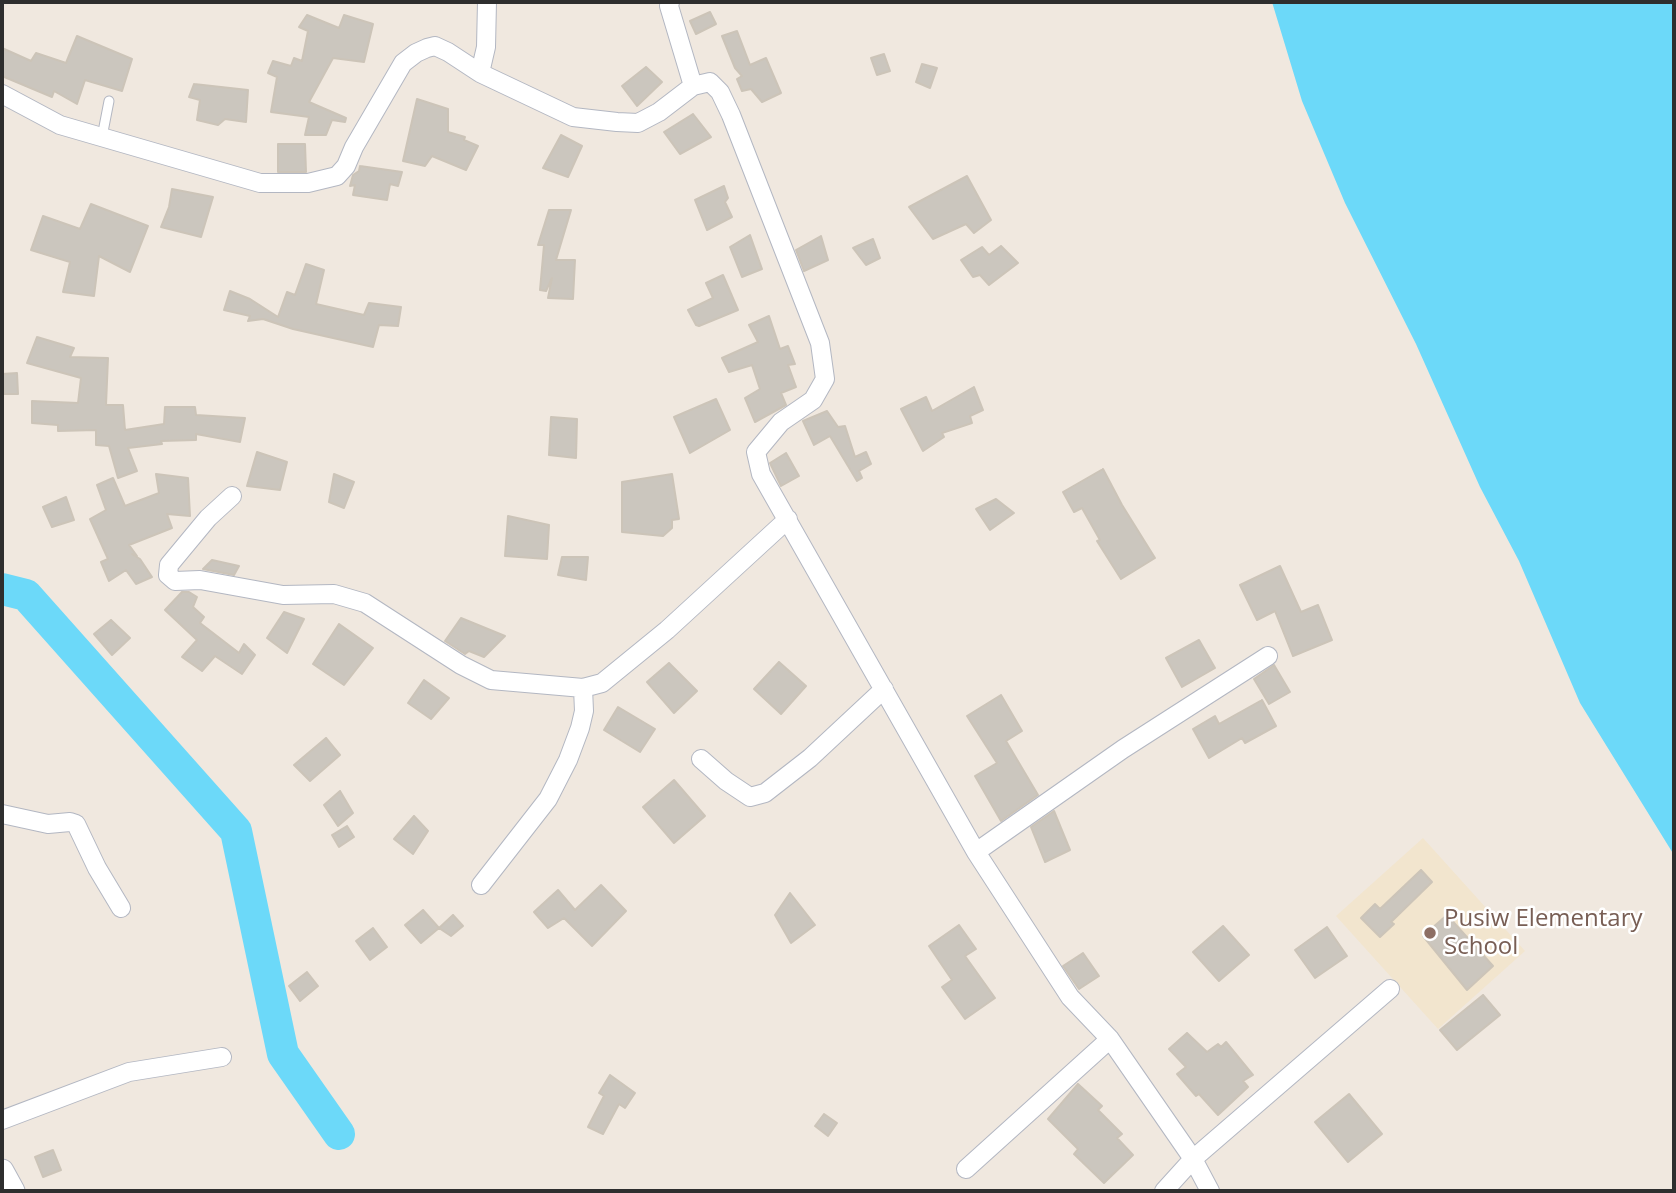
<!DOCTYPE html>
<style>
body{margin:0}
#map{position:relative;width:1676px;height:1193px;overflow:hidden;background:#f0e8df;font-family:"Open Sans",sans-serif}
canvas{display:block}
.frame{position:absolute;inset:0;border:4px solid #2e2e2e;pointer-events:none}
</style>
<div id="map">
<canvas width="1676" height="1193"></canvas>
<div class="frame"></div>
</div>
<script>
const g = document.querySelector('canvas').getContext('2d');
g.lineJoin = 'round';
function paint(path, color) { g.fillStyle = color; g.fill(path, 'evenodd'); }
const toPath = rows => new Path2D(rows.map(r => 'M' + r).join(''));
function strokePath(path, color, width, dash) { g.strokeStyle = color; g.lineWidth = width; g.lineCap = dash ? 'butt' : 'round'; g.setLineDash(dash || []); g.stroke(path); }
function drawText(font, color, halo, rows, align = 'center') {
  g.font = font + ' "Open Sans",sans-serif'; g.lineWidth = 5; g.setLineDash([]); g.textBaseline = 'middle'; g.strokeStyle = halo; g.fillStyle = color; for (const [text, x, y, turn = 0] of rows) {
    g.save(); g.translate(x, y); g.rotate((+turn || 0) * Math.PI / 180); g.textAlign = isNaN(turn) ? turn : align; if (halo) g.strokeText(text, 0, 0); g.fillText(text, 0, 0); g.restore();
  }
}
paint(toPath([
 [1423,838,1525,951,1438,1029,1336,916]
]), '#f2e5ce');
paint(toPath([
 [1272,2,1674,2,1674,855,1580,703,1519,561,1480,487,1416,344,1345,203,1302,101]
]), '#6cd9f9');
strokePath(toPath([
 [2,589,26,595,236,831,283,1054,339,1134]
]), '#6cd9f9', 32);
const building = toPath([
 [710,12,716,24,696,34,690,21,710,12],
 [307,15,339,28,344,15,373,24,364,62,333,58,309,102,346,118,345,122,332,120,326,135,305,135,309,117,271,112,277,77,268,73,273,61,291,66,294,58,302,61,308,31,299,27,307,15],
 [737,31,750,65,766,58,781,93,762,102,751,89,742,91,737,79,742,76,735,68,722,36,737,31],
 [77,36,132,59,122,91,85,80,77,104,54,91,52,97,2,76,2,48,31,61,36,53,66,63,77,36],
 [884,54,890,71,877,75,871,58,884,54],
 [922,64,937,68,930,88,916,82,922,64],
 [646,67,662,82,637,106,622,86,646,67],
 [194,84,248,90,246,122,225,119,218,125,197,120,200,100,189,97,194,84],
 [417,99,448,109,448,132,465,137,464,140,478,146,466,170,432,156,425,166,403,161,417,99],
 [693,114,711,137,680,154,664,132,693,114],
 [561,135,582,146,568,177,543,168,561,135],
 [278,144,305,144,306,172,278,172,278,144],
 [360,166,402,172,398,186,390,184,387,200,353,195,355,185,350,186,353,175,359,171,360,166],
 [967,176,991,220,974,233,966,224,933,239,909,207,967,176],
 [724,186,728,198,725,202,732,217,707,230,695,200,724,186],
 [172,189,213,197,201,237,161,227,169,207,172,189],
 [91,204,148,226,130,272,99,256,94,296,63,292,70,262,31,250,43,216,80,229,91,204],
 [549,210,571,210,556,260,575,260,573,299,548,298,552,278,546,291,540,290,544,245,538,245,549,210],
 [750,235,762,269,742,277,730,247,750,235],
 [821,236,828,260,804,271,796,250,821,236],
 [873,239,880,258,866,265,853,248,873,239],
 [1001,246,1018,263,989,285,980,275,973,277,961,260,982,247,989,255,1001,246],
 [306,264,324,270,316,304,364,315,369,303,401,307,398,326,379,325,373,347,293,329,263,319,248,321,250,316,224,310,230,291,250,299,278,317,287,292,295,295,306,264],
 [723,275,738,310,699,326,696,325,688,310,713,298,706,283,723,275],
 [769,316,780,349,788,346,795,364,788,365,796,387,781,393,786,405,755,422,745,398,760,389,752,365,729,372,722,358,758,342,749,325,769,316],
 [37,337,74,348,70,357,108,358,106,405,123,405,125,430,164,424,165,407,195,407,196,415,245,418,240,442,196,434,196,440,161,441,162,444,128,448,137,471,118,478,109,446,96,445,96,430,58,431,58,425,32,423,32,401,78,403,81,378,27,363,37,337],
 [17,373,18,394,4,394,2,374,17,373],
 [974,387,983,410,970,416,972,423,942,433,944,437,923,451,901,409,926,397,932,411,974,387],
 [716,399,730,430,690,453,674,417,716,399],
 [827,411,838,427,845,426,855,457,866,452,871,464,859,471,862,478,857,481,830,436,814,445,803,421,827,411],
 [551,417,577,419,576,458,549,455,551,417],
 [257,452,287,462,280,490,247,486,257,452],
 [786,453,799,476,781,486,770,463,786,453],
 [1103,469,1122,505,1155,558,1121,579,1097,541,1100,540,1082,508,1074,512,1063,492,1103,469],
 [156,474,188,478,190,516,167,514,172,528,129,545,137,556,132,554,140,559,152,577,136,584,126,570,109,581,101,562,108,559,90,519,106,510,97,485,113,478,125,506,159,493,156,474],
 [334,474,354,482,344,508,329,502,334,474],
 [672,474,679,519,672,520,672,528,663,536,622,532,622,482,672,474],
 [66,497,74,520,52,527,43,507,66,497],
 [996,499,1014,513,990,530,976,509,996,499],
 [508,516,549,525,547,559,505,556,508,516],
 [562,557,588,557,586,580,558,575,562,557],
 [212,560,239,566,234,575,203,569,212,560],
 [1280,566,1301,612,1318,605,1332,640,1293,656,1275,611,1257,620,1240,585,1280,566],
 [182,592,189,592,197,597,193,607,204,617,200,623,239,653,244,644,255,655,242,674,215,656,202,671,182,657,197,640,165,610,182,592],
 [284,612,304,619,287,653,267,638,284,612],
 [461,618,505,636,484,657,469,651,465,654,445,641,461,618],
 [111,620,130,638,112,655,94,634,111,620],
 [339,624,373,648,344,685,313,664,339,624],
 [1199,640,1215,668,1182,687,1166,658,1199,640],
 [779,662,806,686,781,714,754,689,779,662],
 [669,663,697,691,674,713,647,682,669,663],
 [1274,665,1290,692,1269,704,1254,679,1274,665],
 [424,680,449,698,431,719,408,703,424,680],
 [1001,695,1022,731,1006,741,1038,795,1001,821,975,776,997,763,967,716,1001,695],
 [1262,700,1276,726,1245,743,1242,738,1209,758,1193,729,1215,716,1219,724,1262,700],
 [618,707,655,729,640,752,604,730,618,707],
 [326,738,340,755,310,781,294,765,326,738],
 [674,780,705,816,674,843,643,807,674,780],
 [340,791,353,813,338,826,324,805,340,791],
 [1054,811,1070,850,1045,862,1031,827,1054,811],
 [414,816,428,831,413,854,394,839,414,816],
 [347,826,354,837,339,847,332,835,347,826],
 [1421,870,1432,882,1391,922,1394,924,1380,937,1361,918,1375,904,1380,909,1421,870],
 [601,885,626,911,592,946,564,918,548,928,534,912,558,890,575,910,601,885],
 [790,893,815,925,791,943,775,915,790,893],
 [423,910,439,928,421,943,405,925,423,910],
 [453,915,463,926,451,936,439,928,453,915],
 [1447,915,1493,966,1467,990,1423,936,1447,915],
 [959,925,976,949,965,956,995,998,965,1019,942,987,952,980,929,946,959,925],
 [1223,926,1249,955,1219,981,1193,952,1223,926],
 [1327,927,1347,956,1315,978,1295,950,1327,927],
 [373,928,387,947,370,960,356,941,373,928],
 [1083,953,1099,976,1079,989,1063,966,1083,953],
 [307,972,318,986,300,1001,289,986,307,972],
 [1483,995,1500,1015,1457,1050,1440,1030,1483,995],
 [1187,1033,1207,1052,1218,1044,1221,1047,1226,1042,1253,1075,1243,1081,1248,1087,1218,1115,1199,1094,1196,1096,1177,1074,1186,1067,1169,1049,1187,1033],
 [610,1075,635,1093,625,1108,619,1104,603,1134,588,1127,604,1096,599,1093,610,1075],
 [1078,1084,1102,1106,1098,1110,1122,1134,1117,1138,1133,1155,1104,1183,1074,1154,1078,1149,1048,1119,1078,1084],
 [1349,1094,1382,1134,1348,1162,1315,1122,1349,1094],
 [824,1114,837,1123,828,1136,815,1126,824,1114],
 [53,1150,61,1170,43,1177,35,1157,53,1150]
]);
paint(building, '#cbc6be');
strokePath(building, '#ccc4b8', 2);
const service = toPath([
 [102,137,109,101]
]);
const minor = toPath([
 [670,2,669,6,693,86],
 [480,73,486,47,487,2],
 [2,94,60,125,260,183,308,183,337,176,346,166,354,147,403,63,416,53,427,48,435,46,448,52,480,73,573,117,617,122,638,123,659,112,693,86,710,82,720,92,731,115,820,343,825,379,813,400,781,422,756,452,761,474,976,852,1070,997,1110,1039,1193,1159,1210,1191],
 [232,496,208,518,169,565,168,575,175,581,200,580,283,595,334,594,365,603,461,665,491,680,583,688,602,683,667,630,788,519],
 [701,759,726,781,750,797,765,793,810,758,884,689],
 [2,814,48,824,70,822,76,824,97,868,121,908],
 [976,852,1123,749,1268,656],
 [481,885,548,799,568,760,580,728,584,711,583,688],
 [2,1120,129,1072,222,1057],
 [966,1169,1110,1039],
 [1164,1191,1193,1159,1390,989]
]);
const tertiary = toPath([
 [2,1171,13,1191]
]);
strokePath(service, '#b3b7c2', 11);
strokePath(minor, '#b3b7c2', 20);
strokePath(tertiary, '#b3b7c2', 25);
strokePath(service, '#fff', 9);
strokePath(minor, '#fff', 18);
strokePath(tertiary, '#fff', 23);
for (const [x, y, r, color] of [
 [1430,933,7,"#8d6e63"]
]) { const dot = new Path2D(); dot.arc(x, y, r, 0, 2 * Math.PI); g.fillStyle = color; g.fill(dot); strokePath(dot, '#fff', 2.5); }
drawText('24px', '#785e54', '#fff', [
 ["Pusiw Elementary",1444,919],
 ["School",1444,947]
], 'left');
</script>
